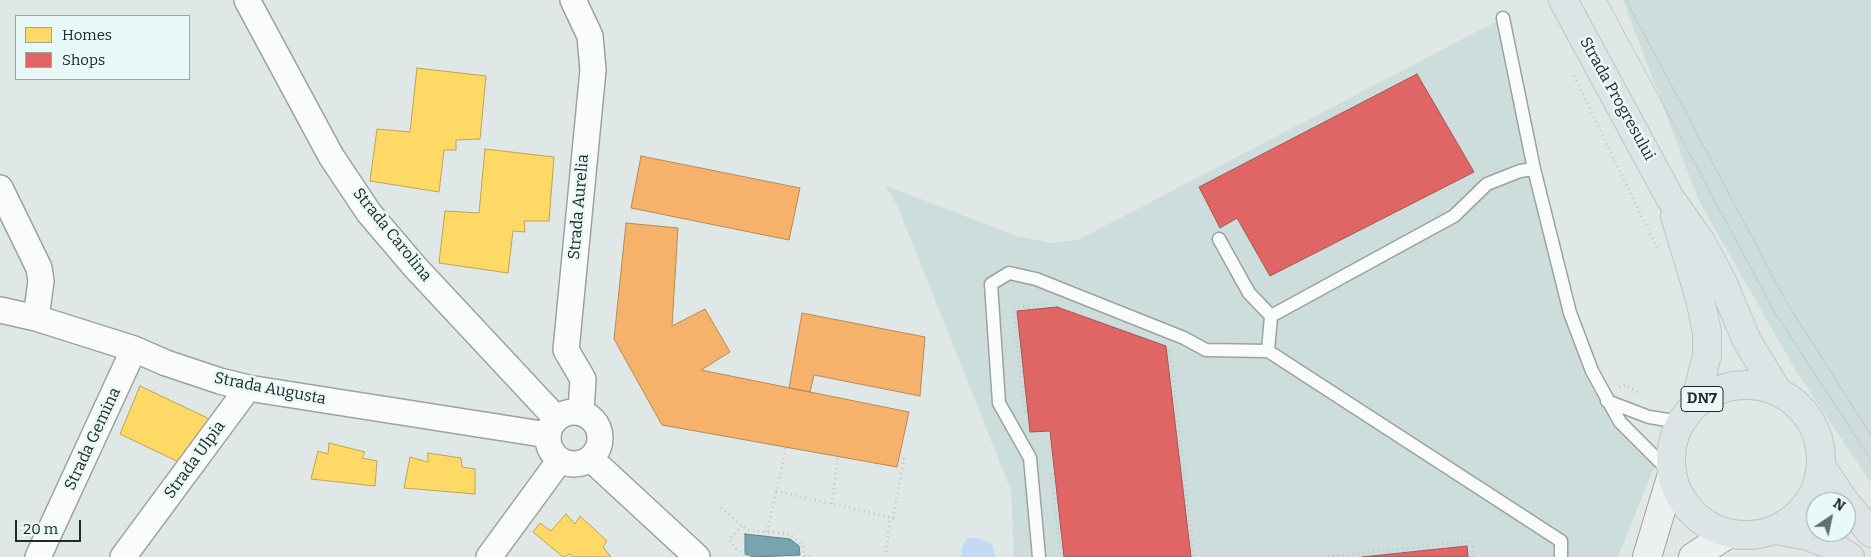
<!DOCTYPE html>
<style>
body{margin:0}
#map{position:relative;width:1871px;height:557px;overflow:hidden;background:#e0e8e7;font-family:Bitter,serif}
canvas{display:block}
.legend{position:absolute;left:15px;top:15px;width:175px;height:65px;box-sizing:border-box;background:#e9f9f8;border:1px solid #9aa6a5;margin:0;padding:6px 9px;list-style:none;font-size:15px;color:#232929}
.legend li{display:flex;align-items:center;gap:10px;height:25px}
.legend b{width:25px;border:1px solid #9aa6a5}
.north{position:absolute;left:1806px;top:492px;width:50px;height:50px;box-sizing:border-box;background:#e9f9f8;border:1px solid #9aa6a5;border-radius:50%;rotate:34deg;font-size:14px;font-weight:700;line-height:20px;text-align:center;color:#232929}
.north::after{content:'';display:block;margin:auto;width:18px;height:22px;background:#656c6c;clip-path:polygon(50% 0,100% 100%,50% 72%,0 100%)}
.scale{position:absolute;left:15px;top:520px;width:66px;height:22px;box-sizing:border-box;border:2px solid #232929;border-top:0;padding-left:6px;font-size:15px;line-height:18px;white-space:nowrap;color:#232929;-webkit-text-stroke:4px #e9f9f8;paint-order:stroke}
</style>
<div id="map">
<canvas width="1871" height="557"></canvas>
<ul class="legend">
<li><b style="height:14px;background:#ffd966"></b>Homes</li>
<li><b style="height:14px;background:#e06666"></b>Shops</li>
</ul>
<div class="north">N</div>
<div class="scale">20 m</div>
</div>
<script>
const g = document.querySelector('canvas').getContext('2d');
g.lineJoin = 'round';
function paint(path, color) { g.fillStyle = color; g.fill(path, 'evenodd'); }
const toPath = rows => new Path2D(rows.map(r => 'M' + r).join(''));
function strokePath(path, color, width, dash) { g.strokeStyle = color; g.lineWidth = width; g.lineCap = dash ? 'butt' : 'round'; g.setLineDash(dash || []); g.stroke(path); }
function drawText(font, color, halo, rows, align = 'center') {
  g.font = font + ' Bitter,serif'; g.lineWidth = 5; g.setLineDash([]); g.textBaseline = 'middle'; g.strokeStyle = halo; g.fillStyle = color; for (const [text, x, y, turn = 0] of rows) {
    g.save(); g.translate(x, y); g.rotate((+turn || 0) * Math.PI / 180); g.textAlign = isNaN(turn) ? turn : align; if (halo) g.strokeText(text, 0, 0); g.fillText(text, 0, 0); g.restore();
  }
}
paint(toPath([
 [1623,0,1871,0,1871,483,1796,371,1698,199],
 [1503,18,1557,266,1602,391,1657,460,1618,557,1014,557,1011,491,897,205,885,185,1016,236,1051,243,1078,240]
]), '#ccdddc');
paint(toPath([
 [968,538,977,538,992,544,996,557,961,557,962,546]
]), '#c3d9f4');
const homes = toPath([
 [417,68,486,76,480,139,456,140,456,150,444,150,439,192,370,181,377,129,410,132,417,68],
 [485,149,554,157,549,221,524,221,525,232,513,231,508,273,439,263,445,211,479,213,485,149],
 [140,386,218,423,187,466,120,434,140,386],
 [329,443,365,452,362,458,377,461,375,486,311,479,318,451,328,454,329,443],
 [428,453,461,458,462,467,475,469,475,494,404,488,410,457,428,462,428,453],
 [566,514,575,524,580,516,607,541,603,547,611,557,573,557,570,554,563,557,533,532,540,523,551,531,566,514]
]);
paint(homes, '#ffd966');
strokePath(homes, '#bda454', 1);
const shops = toPath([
 [1417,74,1474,172,1270,276,1237,218,1220,228,1199,187,1417,74],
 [1057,307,1166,346,1191,557,1064,557,1050,431,1030,432,1017,311,1057,307],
 [1467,546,1468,557,1362,557,1467,546]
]);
paint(shops, '#e06666');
strokePath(shops, '#a75454', 1);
const health = toPath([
 [641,156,800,188,789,240,631,208,641,156],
 [626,223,678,228,672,326,705,309,730,352,701,370,909,412,897,467,662,425,614,339,626,223],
 [802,313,925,337,920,396,814,375,810,392,789,388,802,313]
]);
paint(health, '#f6b26b');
strokePath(health, '#b78957', 1);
const public = toPath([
 [745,534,790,539,799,546,800,555,754,557,745,554,745,534]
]);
paint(public, '#76a5af');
strokePath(public, '#5d8087', 1);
const lane = toPath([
 [1503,18,1534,169,1570,313,1592,371,1620,422,1672,474],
 [1219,239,1249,293,1271,316],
 [1268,351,1271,316,1454,216,1487,184,1520,171,1534,169],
 [1607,401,1649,417,1668,420,1680,419,1687,414],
 [1039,557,1030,458,999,403,991,284,1009,273,1036,279,1184,338,1206,350,1268,351,1561,541,1561,557]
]);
const street = toPath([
 [247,0,331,156,369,213,415,267,556,418],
 [573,0,590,36,593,70,566,350,583,379,581,412],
 [0,188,39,268,41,281,36,318],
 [0,310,36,318,134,349,166,363,220,381,248,388,548,435],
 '548 438a26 26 0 1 1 52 0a26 26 0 1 1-52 0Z',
 [591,459,697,557],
 [38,557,134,349],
 [123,557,248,388],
 [489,557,560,460]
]);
const secondary = toPath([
 [1647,557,1672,474],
 [1693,557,1728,534]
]);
const primary = toPath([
 [1563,0,1670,198,1701,242,1722,281,1747,341,1778,392],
 [1675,216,1700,299,1707,332,1707,355,1695,404],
 '1671 460a75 75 0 1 1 150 0a75 75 0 1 1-150 0Z',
 [1821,466,1845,502],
 [1846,503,1871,533],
 [1776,530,1808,536,1828,544,1850,557]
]);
strokePath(lane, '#9ba2a1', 15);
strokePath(street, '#9ba2a1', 28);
strokePath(secondary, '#9ba2a1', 30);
strokePath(primary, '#c0c4c3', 30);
strokePath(toPath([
 [1574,76,1657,248],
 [1170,351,1194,557],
 [1619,387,1626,385,1638,392],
 [1025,412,1013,308,1048,303],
 [1051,473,1061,557],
 [776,491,893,518,904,459,899,458],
 [832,504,838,457],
 [721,508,748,530,790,534,803,546,804,557],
 [742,526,729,540,738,551,752,557],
 [767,532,786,447],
 [886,552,890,517],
 [804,556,813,557],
 [1323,557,1472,541,1473,557]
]), '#c3c5c4', 3, [1, 4]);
strokePath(lane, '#fafcfb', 12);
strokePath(street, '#fafcfb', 25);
strokePath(secondary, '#ecf0f0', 28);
strokePath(primary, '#dde4e6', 28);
strokePath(toPath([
 [1607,0,1774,311,1871,460],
 [1626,0,1787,303,1871,435]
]), '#c4c7c6', 1);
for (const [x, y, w] of [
 [1702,399,42]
]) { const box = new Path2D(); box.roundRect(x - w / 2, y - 12.5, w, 25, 4); g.fillStyle = '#e9f9f8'; g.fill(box); strokePath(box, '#232929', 1); }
drawText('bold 15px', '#232929', null, [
 ["DN7",1702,399]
]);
drawText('16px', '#232929', '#e9f9f8', [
 ["Strada Progresului",1617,99,61],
 ["Strada Aurelia",579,207,-85],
 ["Strada Carolina",392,235,51],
 ["Strada Augusta",270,389,11],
 ["Strada Gemina",93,439,-65],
 ["Strada Ulpia",195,460,-54]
]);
</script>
